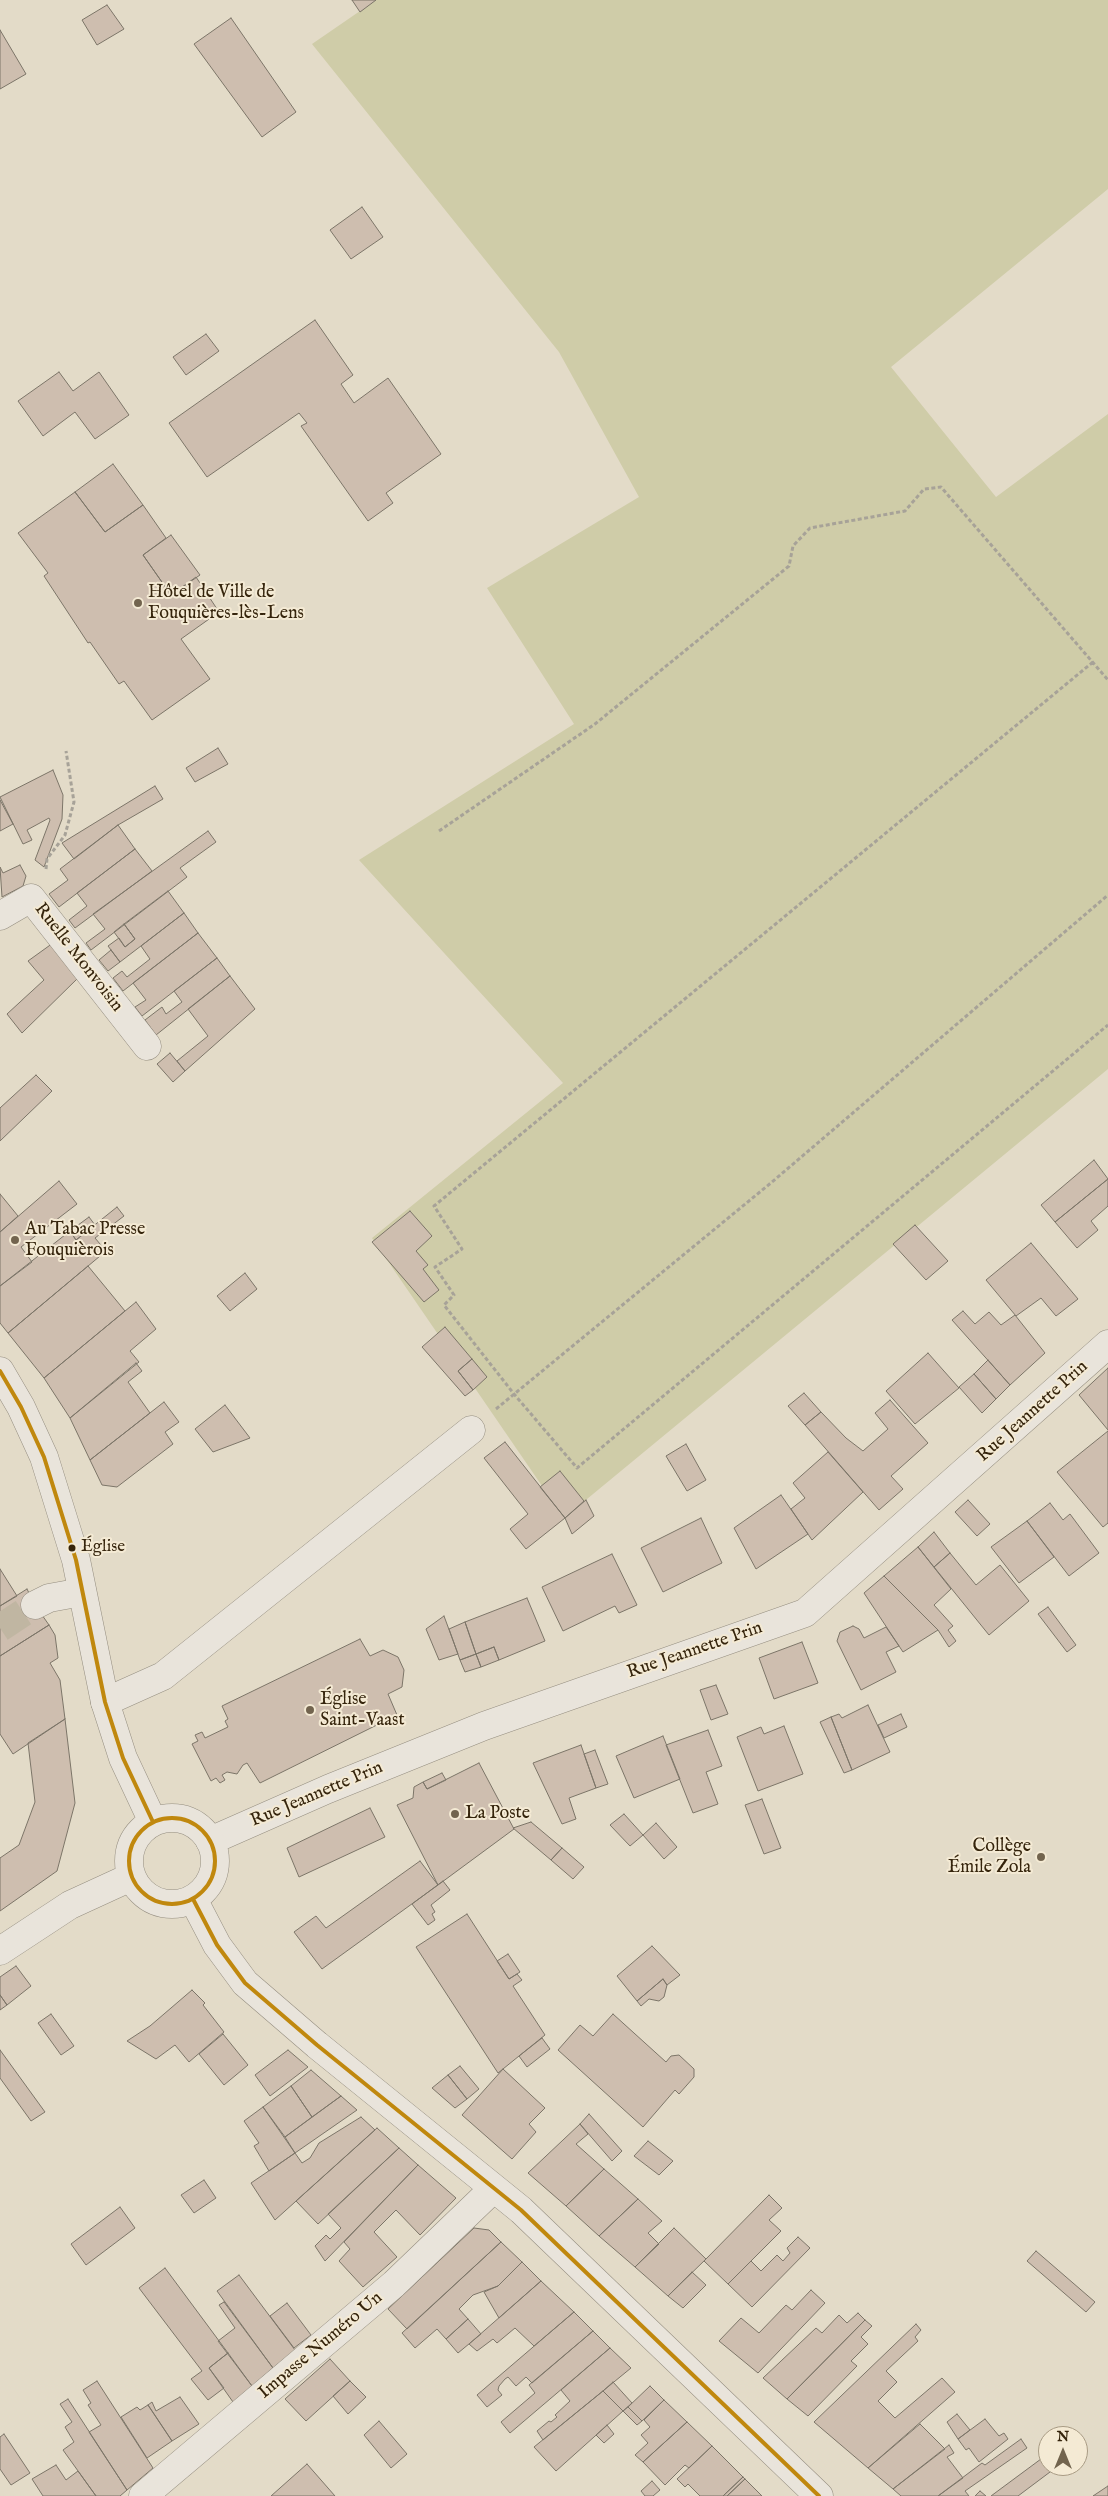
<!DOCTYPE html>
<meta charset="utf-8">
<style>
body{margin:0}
#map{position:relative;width:1108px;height:2496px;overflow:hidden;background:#e3dbc8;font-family:"IM FELL English",serif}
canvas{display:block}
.north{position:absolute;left:1038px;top:2426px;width:50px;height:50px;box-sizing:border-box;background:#f4ead4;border:1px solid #a89b84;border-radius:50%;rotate:0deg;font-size:14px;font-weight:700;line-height:20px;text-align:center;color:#35240c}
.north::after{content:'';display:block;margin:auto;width:18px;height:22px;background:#72644e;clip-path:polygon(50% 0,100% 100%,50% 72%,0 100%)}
</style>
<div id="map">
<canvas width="1108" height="2496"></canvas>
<div class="north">N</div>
</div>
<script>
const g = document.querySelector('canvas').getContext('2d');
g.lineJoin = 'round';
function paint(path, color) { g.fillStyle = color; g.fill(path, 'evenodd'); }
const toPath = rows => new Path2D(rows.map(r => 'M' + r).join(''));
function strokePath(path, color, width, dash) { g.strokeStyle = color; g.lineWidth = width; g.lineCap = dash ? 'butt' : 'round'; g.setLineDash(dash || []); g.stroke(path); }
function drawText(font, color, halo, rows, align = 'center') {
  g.font = font + ' "IM FELL English",serif'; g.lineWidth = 4; g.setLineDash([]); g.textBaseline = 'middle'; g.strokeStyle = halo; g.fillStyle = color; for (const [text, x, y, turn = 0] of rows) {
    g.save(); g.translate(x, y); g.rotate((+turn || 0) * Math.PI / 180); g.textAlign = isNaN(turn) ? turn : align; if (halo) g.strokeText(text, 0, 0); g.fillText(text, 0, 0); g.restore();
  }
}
paint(toPath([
 [376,0,1108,0,1108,189,891,367,996,497,1108,414,1108,1069,564,1518,372,1238,563,1083,359,860,574,724,487,588,639,497,559,352,312,44]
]), '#cfcca8');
const building = toPath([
 [352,0,376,0,360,12,352,0],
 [107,5,124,29,97,45,82,20,107,5],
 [231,18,296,112,262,137,194,44,231,18],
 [0,30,26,74,0,89,0,30],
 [362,207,383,237,351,259,330,230,362,207],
 [315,320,353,375,341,384,354,403,388,378,441,454,386,493,393,503,368,521,301,426,307,423,299,413,207,477,169,423,315,320],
 [206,334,219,351,186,375,173,357,206,334],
 [59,372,73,391,99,372,129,415,95,439,75,412,43,436,18,401,59,372],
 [113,464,143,505,105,532,75,492,113,464],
 [75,492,105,532,143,505,166,538,143,555,171,595,196,577,219,612,181,639,210,679,152,720,124,681,119,684,90,642,88,643,44,576,48,573,18,533,75,492],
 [171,535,200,575,171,595,143,555,171,535],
 [218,748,228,764,195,782,186,768,218,748],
 [53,770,63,795,62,819,44,867,35,860,50,820,49,818,27,830,32,840,23,844,0,797,53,770],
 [155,786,163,799,118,825,74,859,62,843,155,786],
 [0,800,13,824,0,831,0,800],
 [118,825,135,849,59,907,49,894,68,880,60,869,118,825],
 [208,831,216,842,180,868,187,877,91,950,86,943,105,929,93,914,208,831],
 [135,849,152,871,75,928,69,920,87,906,77,893,135,849],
 [20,865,26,876,23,886,2,897,0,867,3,873,20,865],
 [168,891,184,913,120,962,108,946,119,938,125,947,135,939,124,924,168,891],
 [184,913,198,933,123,991,113,978,122,971,127,977,150,959,141,946,184,913],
 [124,924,135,939,125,947,114,932,124,924],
 [198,933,217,958,142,1016,135,1007,146,1000,133,983,198,933],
 [53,943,78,978,22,1033,7,1014,44,980,28,961,53,943],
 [111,950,120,962,108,971,99,960,111,950],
 [217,958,230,976,156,1035,145,1020,162,1007,166,1014,182,1002,174,991,217,958],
 [230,976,255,1009,185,1071,177,1061,208,1036,188,1009,230,976],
 [170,1053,185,1071,173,1082,157,1064,170,1053],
 [36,1075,52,1091,0,1141,0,1108,36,1075],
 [1094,1160,1108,1179,1055,1222,1041,1205,1094,1160],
 [1108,1179,1108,1206,1091,1221,1098,1230,1077,1248,1055,1222,1108,1179],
 [59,1181,77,1204,21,1247,32,1262,0,1286,0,1232,59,1181],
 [0,1194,18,1216,0,1232,0,1194],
 [117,1207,124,1216,95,1238,106,1251,8,1333,0,1323,0,1286,70,1231,76,1240,117,1207],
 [410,1211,432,1236,416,1251,428,1265,423,1269,439,1290,424,1302,372,1242,410,1211],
 [89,1217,95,1225,76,1240,70,1231,89,1217],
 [915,1225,948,1261,926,1280,893,1244,915,1225],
 [1031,1243,1078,1299,1056,1316,1041,1298,1016,1316,986,1280,1031,1243],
 [88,1266,125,1311,44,1378,8,1333,88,1266],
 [245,1273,257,1289,230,1311,217,1296,245,1273],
 [136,1302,156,1329,130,1351,139,1362,70,1418,44,1378,136,1302],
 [963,1311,975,1324,989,1312,1001,1325,1015,1315,1045,1353,1010,1385,952,1320,963,1311],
 [445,1327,472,1359,458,1371,473,1390,465,1396,422,1347,445,1327],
 [928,1353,959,1388,915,1424,886,1391,928,1353],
 [472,1359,487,1377,473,1390,458,1371,472,1359],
 [988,1360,1010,1385,996,1399,974,1374,988,1360],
 [136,1363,142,1371,128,1382,150,1413,90,1460,70,1418,136,1363],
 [1108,1368,1108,1430,1079,1395,1108,1368],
 [974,1374,996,1399,982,1413,959,1387,974,1374],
 [804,1393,821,1412,805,1425,788,1406,804,1393],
 [890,1400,928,1443,891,1476,903,1489,879,1510,805,1425,821,1412,846,1438,863,1451,888,1429,875,1413,890,1400],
 [164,1402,179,1422,165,1432,173,1444,117,1487,102,1485,90,1460,164,1402],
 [225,1405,250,1438,213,1452,195,1429,225,1405],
 [1108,1431,1108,1523,1103,1527,1057,1472,1108,1431],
 [505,1442,565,1518,526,1549,510,1529,528,1514,484,1458,505,1442],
 [686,1444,706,1480,687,1491,666,1456,686,1444],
 [828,1452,863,1492,812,1540,791,1509,805,1498,793,1483,828,1452],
 [560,1471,584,1501,565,1518,540,1487,560,1471],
 [781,1495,808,1534,756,1569,734,1528,781,1495],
 [586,1500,594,1516,572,1534,565,1518,586,1500],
 [968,1500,990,1524,977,1536,955,1512,968,1500],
 [1050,1503,1063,1520,1070,1514,1099,1553,1069,1576,1027,1521,1050,1503],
 [701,1518,722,1563,663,1592,641,1548,701,1518],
 [1027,1521,1054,1557,1019,1583,991,1547,1027,1521],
 [934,1532,950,1553,934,1567,918,1547,934,1532],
 [918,1547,951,1589,934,1605,953,1626,948,1630,956,1641,949,1647,938,1630,884,1576,918,1547],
 [950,1553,976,1585,1000,1565,1029,1601,989,1635,934,1567,950,1553],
 [612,1554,637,1605,619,1613,615,1606,563,1631,542,1587,612,1554],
 [0,1569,17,1596,0,1606,0,1569],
 [884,1576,938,1630,903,1652,864,1593,884,1576],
 [27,1589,35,1605,49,1625,0,1656,0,1606,27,1589],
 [527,1598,545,1641,499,1660,494,1647,476,1654,465,1622,527,1598],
 [1048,1607,1076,1645,1067,1652,1038,1614,1048,1607],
 [444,1616,458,1654,439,1660,426,1629,444,1616],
 [465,1622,476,1654,460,1660,449,1629,465,1622],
 [49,1625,55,1635,58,1658,50,1663,60,1680,65,1719,13,1754,0,1734,0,1656,49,1625],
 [853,1626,859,1629,864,1638,886,1627,899,1646,886,1652,896,1672,861,1690,837,1641,840,1632,853,1626],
 [360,1639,370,1656,383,1650,398,1657,404,1670,402,1687,388,1694,397,1715,260,1783,247,1763,243,1765,237,1774,227,1772,222,1775,225,1780,220,1783,216,1778,211,1781,192,1744,198,1741,195,1735,202,1732,205,1738,228,1727,225,1721,228,1719,222,1706,360,1639],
 [802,1642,818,1683,774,1699,759,1658,802,1642],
 [494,1647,499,1660,481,1667,476,1654,494,1647],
 [476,1654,481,1667,465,1672,460,1660,476,1654],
 [716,1685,728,1714,711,1720,700,1690,716,1685],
 [868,1705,890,1752,852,1770,831,1717,839,1714,842,1718,868,1705],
 [901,1714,907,1727,884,1738,878,1725,901,1714],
 [831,1717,852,1770,844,1773,820,1722,831,1717],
 [65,1719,75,1803,57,1871,0,1911,0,1858,19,1845,35,1802,28,1743,65,1719],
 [784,1726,803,1774,758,1791,737,1737,761,1727,764,1734,784,1726],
 [708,1730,722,1766,706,1772,718,1804,693,1813,666,1745,708,1730],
 [663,1736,680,1779,634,1798,616,1756,663,1736],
 [581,1745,596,1788,569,1798,576,1819,562,1824,533,1763,581,1745],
 [595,1750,608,1784,596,1788,584,1754,595,1750],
 [479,1763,514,1829,438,1885,397,1805,413,1798,414,1787,423,1782,427,1789,479,1763],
 [442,1773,446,1780,427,1789,423,1782,442,1773],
 [762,1799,781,1848,764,1854,745,1805,762,1799],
 [370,1808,385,1837,299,1877,287,1848,370,1808],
 [624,1814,643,1835,630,1846,610,1825,624,1814],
 [531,1822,562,1848,551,1860,513,1828,531,1822],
 [656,1823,677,1847,664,1859,643,1835,656,1823],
 [562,1848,584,1867,573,1879,551,1860,562,1848],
 [420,1861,438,1885,322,1969,294,1932,316,1916,326,1928,420,1861],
 [443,1881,450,1890,431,1905,435,1912,432,1914,435,1920,428,1925,412,1904,443,1881],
 [467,1914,509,1979,517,1974,522,1980,513,1986,545,2035,498,2073,416,1947,467,1914],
 [652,1946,680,1975,667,1985,663,1979,637,2001,617,1976,652,1946],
 [508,1954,520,1972,509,1979,497,1961,508,1954],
 [16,1966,31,1986,7,2005,0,1995,0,1977,16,1966],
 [663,1979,667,1985,664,1997,659,2001,649,1999,641,2006,637,2001,663,1979],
 [192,1990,205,2003,203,2005,224,2032,189,2062,175,2045,156,2059,127,2041,150,2026,192,1990],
 [0,1995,7,2005,0,2010,0,1995],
 [51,2014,74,2046,61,2055,38,2023,51,2014],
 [613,2014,666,2062,671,2056,679,2055,694,2069,694,2077,679,2094,675,2090,643,2127,558,2050,580,2025,593,2036,613,2014],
 [223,2034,248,2065,224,2085,199,2054,223,2034],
 [542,2038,550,2049,527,2067,519,2056,542,2038],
 [0,2050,45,2112,31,2121,0,2078,0,2050],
 [288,2050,308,2067,270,2096,255,2075,288,2050],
 [460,2066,479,2089,467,2099,448,2075,460,2066],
 [503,2069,545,2108,529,2124,536,2132,512,2159,462,2115,503,2069],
 [311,2070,341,2096,312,2117,291,2086,311,2070],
 [448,2075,467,2099,455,2108,432,2088,448,2075],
 [291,2086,312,2117,285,2137,263,2107,291,2086],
 [341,2096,357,2110,295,2153,285,2137,341,2096],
 [263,2107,295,2153,269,2171,254,2146,259,2143,244,2121,263,2107],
 [589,2114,622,2151,612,2161,580,2124,589,2114],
 [361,2117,375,2130,275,2220,251,2183,295,2153,302,2163,310,2158,319,2143,361,2117],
 [580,2124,588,2134,576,2144,604,2169,566,2206,528,2173,580,2124],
 [377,2128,399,2148,318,2224,296,2201,377,2128],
 [648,2141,673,2161,659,2175,634,2156,648,2141],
 [399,2148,418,2165,325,2261,315,2246,326,2235,330,2239,341,2228,328,2214,399,2148],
 [418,2165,456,2198,420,2235,396,2210,374,2232,397,2257,363,2287,339,2261,350,2249,344,2242,418,2165],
 [604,2169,638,2199,599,2236,566,2206,604,2169],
 [204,2180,216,2198,194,2213,181,2195,204,2180],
 [769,2195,782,2208,769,2220,781,2231,728,2284,704,2261,769,2195],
 [638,2199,662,2221,648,2233,659,2244,635,2267,599,2236,638,2199],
 [120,2207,135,2228,86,2265,71,2244,120,2207],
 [474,2228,489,2230,501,2242,407,2329,388,2309,474,2228],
 [674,2228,706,2259,668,2296,635,2267,674,2228],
 [798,2237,810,2248,752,2307,728,2284,751,2261,761,2271,777,2255,783,2261,790,2253,787,2248,798,2237],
 [501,2242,522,2262,498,2286,473,2295,459,2309,468,2319,446,2339,437,2329,415,2348,402,2333,501,2242],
 [1036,2251,1095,2302,1086,2312,1027,2261,1036,2251],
 [522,2262,541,2281,499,2318,484,2292,498,2286,522,2262],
 [165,2268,228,2353,209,2368,224,2388,208,2400,191,2379,202,2371,139,2288,165,2268],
 [692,2272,706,2285,683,2308,668,2296,692,2272],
 [239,2275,295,2350,273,2368,217,2291,239,2275],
 [541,2281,574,2312,534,2346,515,2328,497,2343,493,2339,477,2351,469,2344,541,2281],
 [811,2290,825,2303,758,2373,719,2341,741,2318,759,2333,786,2305,792,2310,811,2290],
 [224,2302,273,2368,252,2386,218,2341,235,2328,219,2305,224,2302],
 [287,2303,311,2335,294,2348,270,2316,287,2303],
 [574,2312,593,2331,532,2383,526,2377,516,2386,508,2377,505,2379,499,2386,498,2390,502,2395,487,2407,477,2395,574,2312],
 [858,2313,865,2320,787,2399,763,2378,816,2328,822,2333,839,2315,847,2323,858,2313],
 [468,2319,481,2334,458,2353,446,2339,468,2319],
 [865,2320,872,2326,861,2337,868,2344,851,2361,857,2366,808,2416,787,2399,865,2320],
 [916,2324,921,2330,915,2337,918,2341,886,2371,897,2382,878,2401,895,2418,942,2378,955,2392,868,2468,814,2422,916,2324],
 [593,2331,610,2348,510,2433,501,2422,535,2393,529,2385,593,2331],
 [610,2348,631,2368,543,2440,537,2431,549,2421,551,2422,557,2417,555,2415,570,2401,561,2390,610,2348],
 [228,2353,252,2386,233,2402,209,2368,228,2353],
 [330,2359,350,2381,306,2421,285,2399,330,2359],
 [97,2381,153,2468,127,2490,89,2432,101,2425,88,2405,91,2403,83,2390,97,2381],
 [350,2381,366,2397,348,2414,333,2396,350,2381],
 [613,2382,632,2403,623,2411,603,2391,613,2382],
 [650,2386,664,2400,642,2421,628,2407,650,2386],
 [603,2391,623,2411,556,2471,534,2447,603,2391],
 [180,2397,199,2424,172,2441,148,2405,152,2402,156,2411,180,2397],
 [68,2399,127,2490,120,2496,96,2496,63,2450,74,2442,65,2427,72,2422,60,2404,68,2399],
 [664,2400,687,2422,643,2462,635,2455,648,2443,641,2435,650,2427,644,2420,664,2400],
 [148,2405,172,2441,147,2458,121,2417,137,2407,140,2410,148,2405],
 [628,2407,642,2421,637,2425,623,2411,628,2407],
 [957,2414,970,2430,958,2439,947,2422,957,2414],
 [985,2419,999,2436,1004,2433,1008,2439,979,2462,969,2448,966,2450,958,2439,985,2419],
 [379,2421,407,2454,391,2468,364,2435,379,2421],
 [687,2422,712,2446,689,2468,685,2465,665,2485,643,2462,687,2422],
 [920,2424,945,2449,893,2489,868,2468,920,2424],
 [607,2425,614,2434,604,2443,596,2435,607,2425],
 [4,2434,30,2473,11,2485,0,2469,0,2437,4,2434],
 [1021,2439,1027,2448,965,2491,969,2496,938,2496,982,2463,985,2465,1021,2439],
 [949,2445,954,2453,947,2457,963,2478,938,2496,901,2496,893,2489,949,2445],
 [712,2446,743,2477,723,2496,700,2496,688,2484,685,2487,677,2479,712,2446],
 [1045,2456,1048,2460,1048,2466,1058,2466,1018,2496,991,2496,1045,2456],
 [307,2464,335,2496,271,2496,307,2464],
 [56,2465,66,2480,78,2471,96,2496,43,2496,32,2479,56,2465],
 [743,2477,745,2479,727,2496,723,2496,743,2477],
 [745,2479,762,2496,727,2496,745,2479],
 [652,2481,660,2490,653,2496,645,2496,641,2491,652,2481],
 [1108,2486,1108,2496,1093,2496,1108,2486],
 [980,2491,986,2496,975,2496,980,2491]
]);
paint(building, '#cebeaf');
strokePath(building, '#7c7568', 1);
strokePath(toPath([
 [0,1628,35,1605]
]), '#c0b6a2', 28, [28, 14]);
const minor = toPath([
 [0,916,31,898,147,1046],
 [35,1605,49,1598,82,1592],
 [105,1702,163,1676,471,1430],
 [210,1841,328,1789,484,1726,805,1613,1108,1344],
 [143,2496,394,2284,493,2189]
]);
const tertiary = toPath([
 [0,1371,21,1407,44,1457,76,1560,105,1702,123,1758,153,1822],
 '129 1861a43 43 0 1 1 86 0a43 43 0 1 1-86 0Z',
 [193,1899,217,1945,245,1983,317,2045,521,2210,819,2496],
 [0,1951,70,1905,131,1877]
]);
strokePath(minor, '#958e80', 29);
strokePath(tertiary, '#958e80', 29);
strokePath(toPath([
 [1093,662,434,1206,462,1249,435,1267,454,1295,444,1305,514,1394,577,1468,1108,1025],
 [439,831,595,724,789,566,793,546,810,528,905,511,924,489,941,487,1108,680],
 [46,869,47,859,65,835,74,802,66,751],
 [496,1409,772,1182,1108,895]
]), '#a7a298', 3, [4, 2.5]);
strokePath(minor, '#e9e4db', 28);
strokePath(tertiary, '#e9e4db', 28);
strokePath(toPath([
 [0,1371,21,1407,44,1457,76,1560,105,1702,123,1758,153,1822],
 '129 1861a43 43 0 1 1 86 0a43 43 0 1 1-86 0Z',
 [193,1899,217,1945,245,1983,317,2045,521,2210,819,2496]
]), '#c0880e', 4);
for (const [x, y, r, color] of [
 [138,603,5,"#72644e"],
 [15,1240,5,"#72644e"],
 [72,1548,4.5,"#35240c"],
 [310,1710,5,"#72644e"],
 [455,1814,5,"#72644e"],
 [1041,1857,5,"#72644e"]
]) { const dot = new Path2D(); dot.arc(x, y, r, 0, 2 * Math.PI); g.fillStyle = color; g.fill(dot); strokePath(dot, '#f4ead4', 2); }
drawText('17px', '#35240c', '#f4ead4', [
 ["Église",81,1548]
], 'left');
drawText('18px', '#35240c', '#f4ead4', [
 ["Hôtel de Ville de",148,593],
 ["Fouquières-lès-Lens",148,614],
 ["Au Tabac Presse",25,1230],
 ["Fouquièrois",25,1251],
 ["Église",320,1700],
 ["Saint-Vaast",320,1721],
 ["La Poste",465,1814],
 ["Collège",1031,1847,"right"],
 ["Émile Zola",1031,1868,"right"]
], 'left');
drawText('18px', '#35240c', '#f4ead4', [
 ["Ruelle Monvoisin",78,958,52],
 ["Rue Jeannette Prin",1033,1412,-42],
 ["Rue Jeannette Prin",695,1651,-19],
 ["Rue Jeannette Prin",317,1795,-23],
 ["Impasse Numéro Un",321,2346,-40]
]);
</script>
